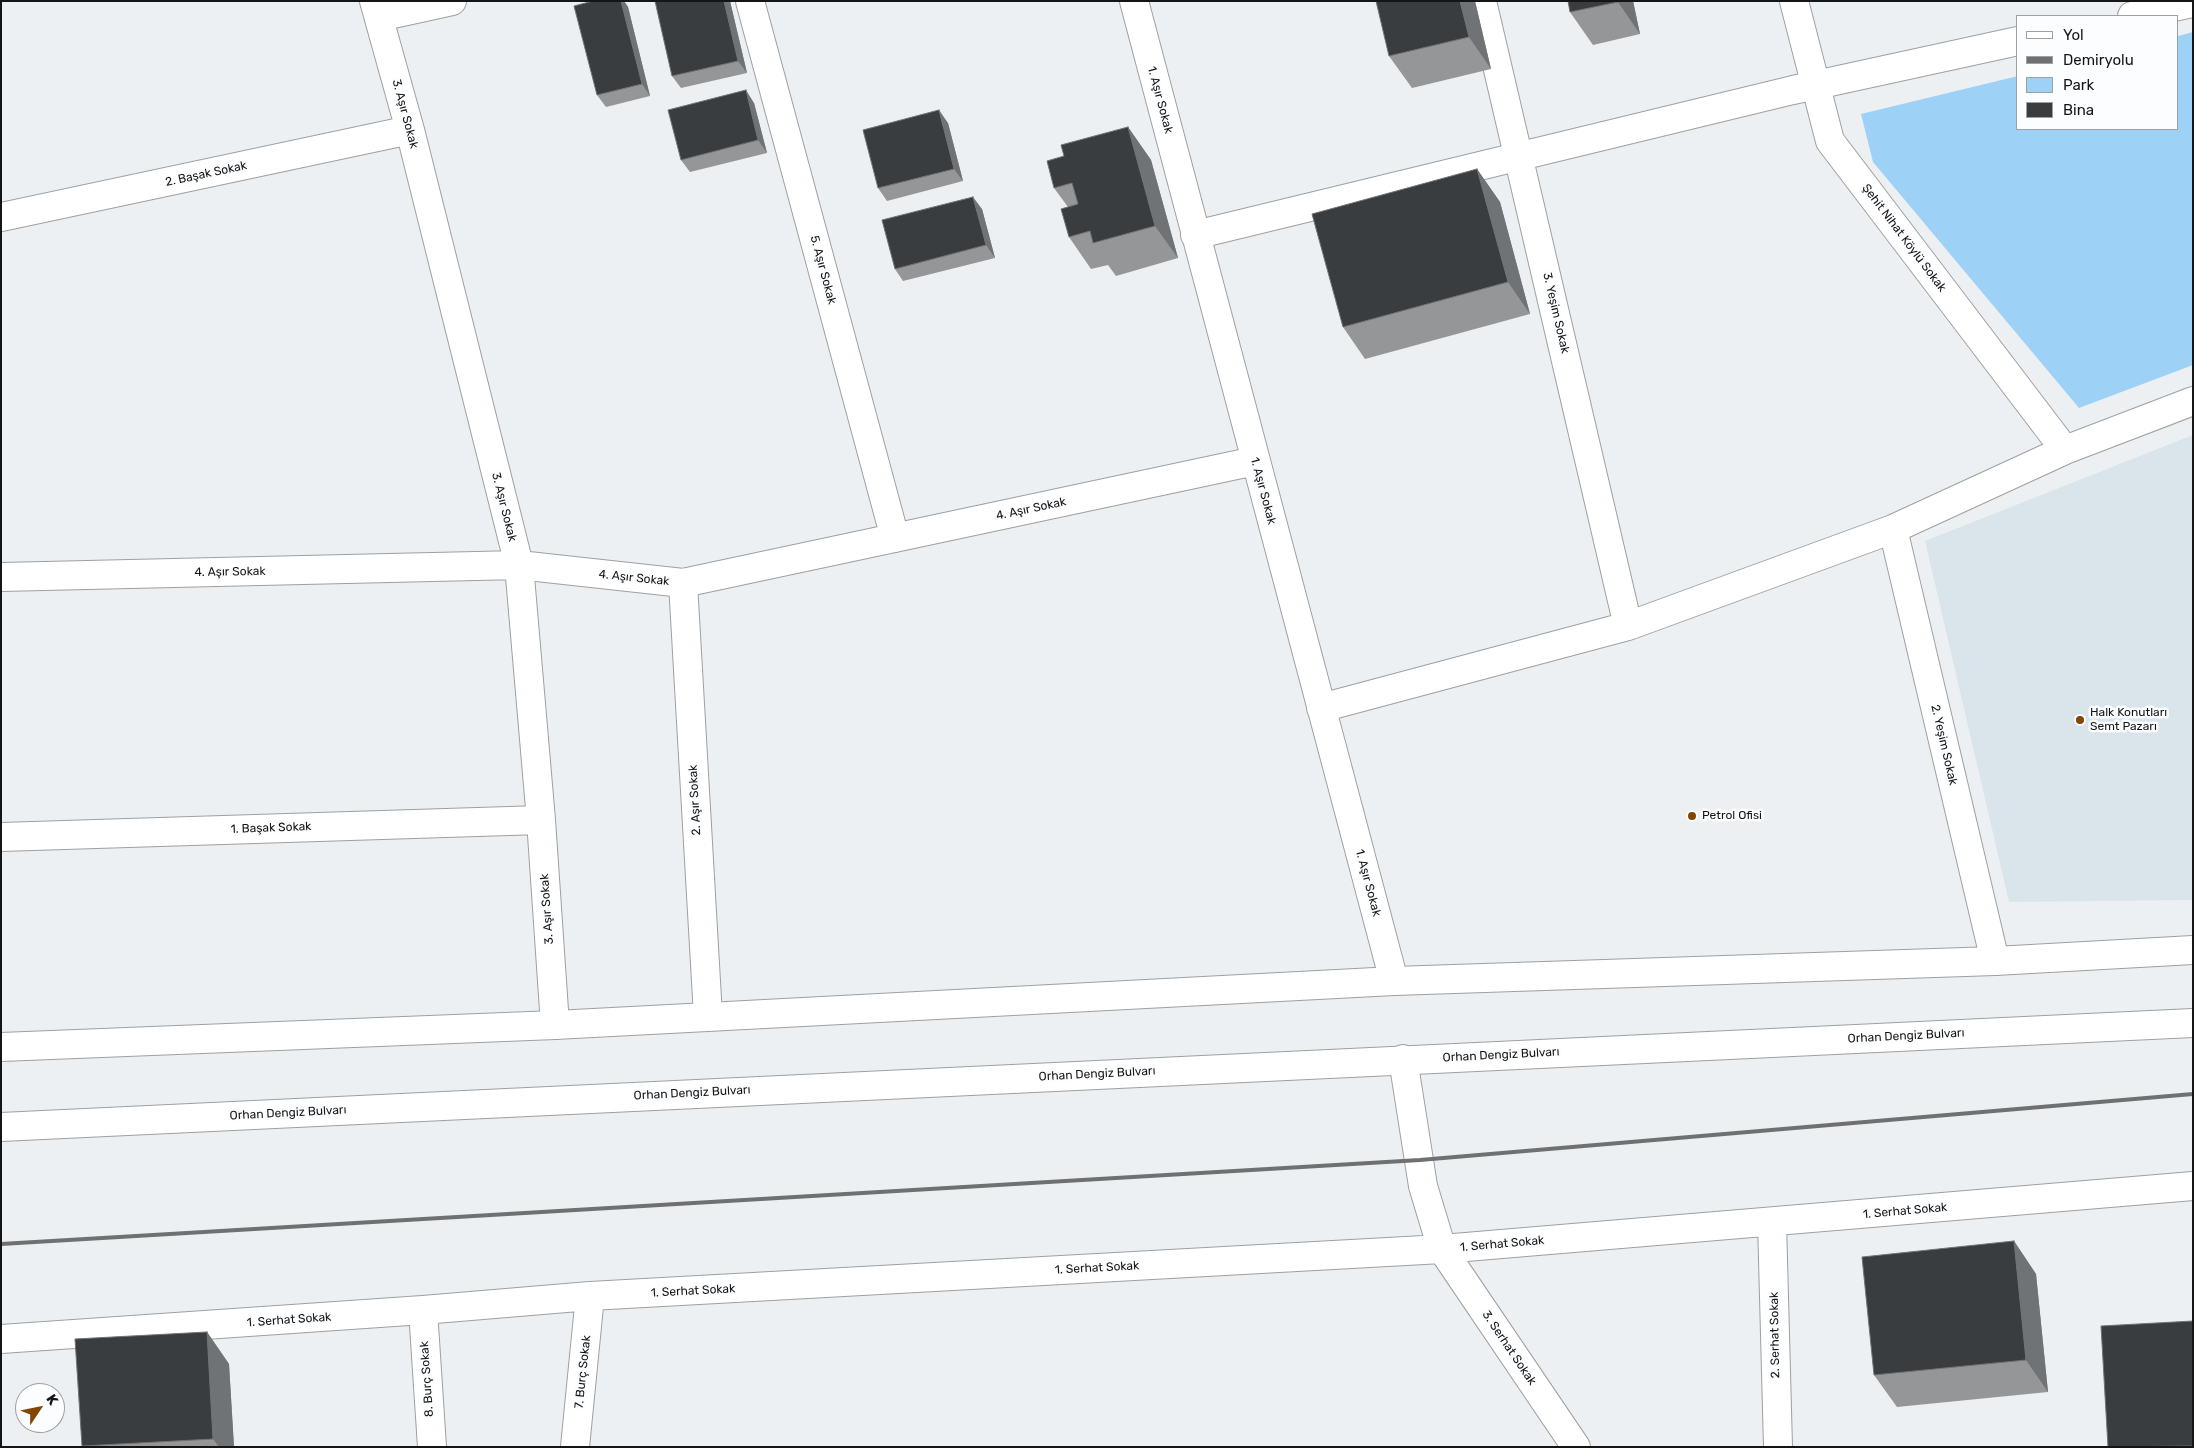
<!DOCTYPE html>
<meta charset="utf-8">
<style>
body{margin:0}
#map{position:relative;width:2194px;height:1448px;overflow:hidden;background:#edf0f2;font-family:Rubik,sans-serif}
canvas{display:block}
.frame{position:absolute;inset:0;border:2px solid #141516;pointer-events:none}
.legend{position:absolute;left:2016px;top:15px;width:162px;height:115px;box-sizing:border-box;background:#fbfdff;border:1px solid #9fa0a2;margin:0;padding:6px 9px;list-style:none;font-size:15px;color:#141516}
.legend li{display:flex;align-items:center;gap:10px;height:25px}
.legend b{width:25px;border:1px solid #9fa0a2}
.north{position:absolute;left:15px;top:1383px;width:50px;height:50px;box-sizing:border-box;background:#fbfdff;border:1px solid #9fa0a2;border-radius:50%;rotate:56deg;font-size:14px;font-weight:700;line-height:20px;text-align:center;color:#141516}
.north::after{content:'';display:block;margin:auto;width:18px;height:22px;background:#824600;clip-path:polygon(50% 0,100% 100%,50% 72%,0 100%)}
</style>
<div id="map">
<canvas width="2194" height="1448"></canvas>
<div class="frame"></div>
<ul class="legend">
<li><b style="height:6px;background:#fff"></b>Yol</li>
<li><b style="height:6px;background:#6e7071"></b>Demiryolu</li>
<li><b style="height:14px;background:#9dd1f6"></b>Park</li>
<li><b style="height:14px;background:#3a3d3f"></b>Bina</li>
</ul>
<div class="north">K</div>
</div>
<script>
const g = document.querySelector('canvas').getContext('2d');
g.lineJoin = 'round';
function paint(path, color) { g.fillStyle = color; g.fill(path, 'evenodd'); }
const toPath = rows => new Path2D(rows.map(r => 'M' + r).join(''));
function strokePath(path, color, width, dash) { g.strokeStyle = color; g.lineWidth = width; g.lineCap = dash ? 'butt' : 'round'; g.setLineDash(dash || []); g.stroke(path); }
function drawText(font, color, halo, rows, align = 'center') {
  g.font = font + ' Rubik,sans-serif'; g.lineWidth = 5; g.setLineDash([]); g.textBaseline = 'middle'; g.strokeStyle = halo; g.fillStyle = color; for (const [text, x, y, turn = 0] of rows) {
    g.save(); g.translate(x, y); g.rotate((+turn || 0) * Math.PI / 180); g.textAlign = isNaN(turn) ? turn : align; if (halo) g.strokeText(text, 0, 0); g.fillText(text, 0, 0); g.restore();
  }
}
paint(toPath([
 [2193,435,2193,900,2009,902,1925,541]
]), '#dae4eb');
paint(toPath([
 [2193,32,2193,365,2079,408,1873,162,1861,114,2018,76,2018,129,2178,129,2178,36]
]), '#9dd1f6');
const street = toPath([
 [374,1,410,130,519,565,541,820,555,1025],
 [750,1,895,538],
 [1134,1,1394,981],
 [1482,1,1628,626],
 [1794,1,1830,141,2065,450],
 [2132,16,2193,3],
 [379,17,452,1],
 [1,217,410,130],
 [1195,235,1793,90,2018,41],
 [1893,529,1995,961],
 [1,577,519,565,683,583,1255,461],
 [683,583,708,1016],
 [1321,708,1628,626,1893,529,2065,450,2193,401],
 [1,837,541,820],
 [1403,1059,1423,1186,1442,1249,1576,1447],
 [1772,1222,1778,1447],
 [423,1310,432,1447],
 [1,1339,423,1310,590,1296,1442,1249,2193,1186],
 [575,1447,590,1296]
]);
const primary = toPath([
 [1,1047,555,1025,1394,981,1995,961,2193,950],
 [1,1127,2193,1023]
]);
strokePath(street, '#9da0a2', 30);
strokePath(primary, '#9da0a2', 30);
strokePath(street, '#fff', 28);
strokePath(primary, '#fff', 28);
strokePath(toPath([
 [1,1244,1420,1160,2193,1094]
]), '#6e7071', 4);
paint(toPath([
 [593,1,624,1,628,7,650,96,606,107,597,95],
 [655,1,730,1,747,73,681,88,672,76],
 [1475,1,1491,69,1412,88,1389,56],
 [1568,1,1633,1,1640,34,1593,45,1570,12],
 [754,103,767,153,690,172,681,160],
 [948,123,963,181,887,201,878,188],
 [1128,127,1151,160,1178,258,1116,276,1108,265,1091,269,1069,237,1068,207,1054,188,1064,156],
 [1477,169,1500,202,1530,314,1365,359,1343,327],
 [982,209,995,258,903,281,895,269],
 [2014,1241,2036,1274,2048,1392,1897,1407,1874,1375],
 [207,1332,229,1364,234,1447,82,1447]
]), '#949698');
paint(toPath([
 [621,1,624,1,628,7,650,96,642,84],
 [724,1,730,1,747,73,738,61],
 [1460,1,1475,1,1491,69,1469,37],
 [1618,1,1633,1,1640,34,1618,2],
 [746,90,754,103,767,153,758,140],
 [939,110,948,123,963,181,954,169],
 [1128,127,1151,160,1178,258,1155,226],
 [1477,169,1500,202,1530,314,1508,282],
 [973,197,982,209,995,258,986,245],
 [2014,1241,2036,1274,2048,1392,2026,1360],
 [207,1332,229,1364,234,1447,219,1447,213,1439]
]), '#707375');
const building = toPath([
 [593,1,621,1,642,84,597,95,574,6,593,1],
 [655,1,724,1,738,61,672,76,655,1],
 [1376,1,1460,1,1469,37,1389,56,1376,1],
 [1568,1,1618,1,1618,2,1570,12,1568,1],
 [746,90,758,140,681,160,668,110,746,90],
 [939,110,954,169,878,188,863,130,939,110],
 [1128,127,1155,226,1093,243,1090,231,1069,237,1061,209,1078,204,1072,183,1054,188,1047,161,1064,156,1061,145,1128,127],
 [1477,169,1508,282,1343,327,1312,214,1477,169],
 [973,197,986,245,895,269,882,220,973,197],
 [2014,1241,2026,1360,1874,1375,1862,1257,2014,1241],
 [2193,1321,2193,1446,2108,1447,2101,1326,2193,1321],
 [207,1332,213,1439,82,1446,75,1339,207,1332]
]);
paint(building, '#3a3d3f');
strokePath(building, '#707375', 1);
for (const [x, y, r, color] of [
 [2080,720,5,"#824600"],
 [1692,816,5,"#824600"]
]) { const dot = new Path2D(); dot.arc(x, y, r, 0, 2 * Math.PI); g.fillStyle = color; g.fill(dot); strokePath(dot, '#fbfdff', 2); }
drawText('12px', '#141516', '#fbfdff', [
 ["1. Aşır Sokak",1160,100,75],
 ["3. Aşır Sokak",405,114,75],
 ["2. Başak Sokak",206,174,-12],
 ["Şehit Nihat Köylü Sokak",1904,238,53],
 ["5. Aşır Sokak",823,270,75],
 ["3. Yeşim Sokak",1556,313,77],
 ["1. Aşır Sokak",1263,491,75],
 ["3. Aşır Sokak",504,507,76],
 ["4. Aşır Sokak",1031,509,-12],
 ["4. Aşır Sokak",230,572,-1],
 ["4. Aşır Sokak",634,578,6],
 ["2. Yeşim Sokak",1944,745,77],
 ["2. Aşır Sokak",695,800,-93],
 ["1. Başak Sokak",271,828,-2],
 ["1. Aşır Sokak",1368,883,75],
 ["3. Aşır Sokak",547,909,-94],
 ["Orhan Dengiz Bulvarı",1906,1036,-3],
 ["Orhan Dengiz Bulvarı",1501,1055,-3],
 ["Orhan Dengiz Bulvarı",1097,1074,-3],
 ["Orhan Dengiz Bulvarı",692,1093,-3],
 ["Orhan Dengiz Bulvarı",288,1113,-3],
 ["1. Serhat Sokak",1905,1211,-5],
 ["1. Serhat Sokak",1502,1244,-5],
 ["1. Serhat Sokak",1097,1268,-3],
 ["1. Serhat Sokak",693,1291,-3],
 ["1. Serhat Sokak",289,1320,-4],
 ["2. Serhat Sokak",1775,1335,-91],
 ["3. Serhat Sokak",1509,1348,56],
 ["7. Burç Sokak",583,1372,-84],
 ["8. Burç Sokak",427,1379,-94]
]);
drawText('12px', '#141516', '#fbfdff', [
 ["Halk Konutları",2090,713],
 ["Semt Pazarı",2090,727],
 ["Petrol Ofisi",1702,816]
], 'left');
</script>
